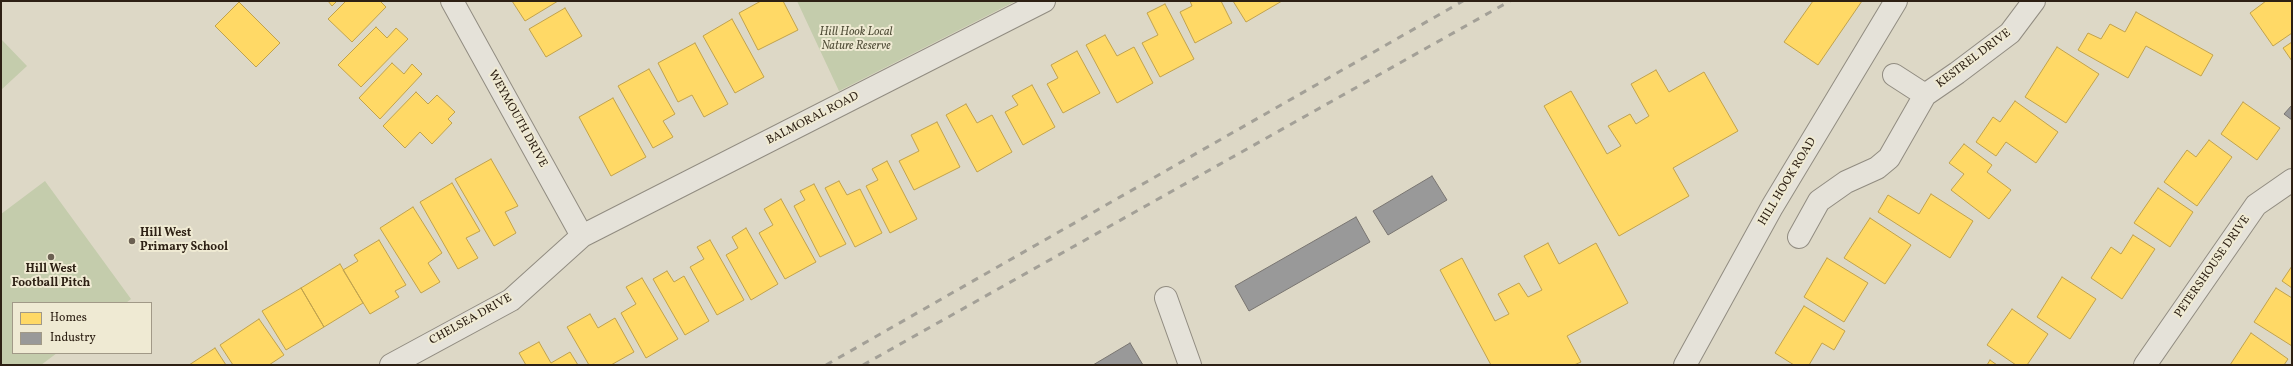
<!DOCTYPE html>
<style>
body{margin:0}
#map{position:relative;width:2293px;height:366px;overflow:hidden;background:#ddd8c6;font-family:Vollkorn,serif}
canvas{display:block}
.frame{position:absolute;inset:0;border:2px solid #2d2014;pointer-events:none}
.legend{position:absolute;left:12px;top:302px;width:140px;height:52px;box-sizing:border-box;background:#efead3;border:1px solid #a19987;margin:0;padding:5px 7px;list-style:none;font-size:12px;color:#2d2014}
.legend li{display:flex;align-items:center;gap:8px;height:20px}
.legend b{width:20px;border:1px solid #a19987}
</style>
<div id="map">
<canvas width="2293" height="366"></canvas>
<div class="frame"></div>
<ul class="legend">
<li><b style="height:11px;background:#ffd966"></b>Homes</li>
<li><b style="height:11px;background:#999"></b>Industry</li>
</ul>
</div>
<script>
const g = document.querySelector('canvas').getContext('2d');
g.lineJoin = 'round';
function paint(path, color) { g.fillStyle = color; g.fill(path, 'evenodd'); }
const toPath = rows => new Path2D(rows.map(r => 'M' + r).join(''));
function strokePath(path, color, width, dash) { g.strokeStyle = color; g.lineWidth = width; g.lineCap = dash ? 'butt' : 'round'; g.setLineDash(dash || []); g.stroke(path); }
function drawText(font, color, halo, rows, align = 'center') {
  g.font = font + ' Vollkorn,serif'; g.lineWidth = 4; g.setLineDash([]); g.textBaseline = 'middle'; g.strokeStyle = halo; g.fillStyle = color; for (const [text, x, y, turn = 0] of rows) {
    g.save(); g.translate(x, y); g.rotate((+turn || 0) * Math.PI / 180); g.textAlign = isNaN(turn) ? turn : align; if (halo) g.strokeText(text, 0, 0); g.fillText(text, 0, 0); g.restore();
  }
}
paint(toPath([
 [797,1,1016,1,839,91],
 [1,39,27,66,1,90],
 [45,181,131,299,126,303,13,303,13,353,57,353,41,365,1,365,1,214]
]), '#c4ccac');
const homes = toPath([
 [328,1,337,1,332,6,328,1],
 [346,1,380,1,386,7,352,42,328,19,346,1],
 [512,1,558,1,525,21,512,1],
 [761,1,783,1,798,30,758,50,739,13,761,1],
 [1190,1,1221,1,1232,23,1195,43,1180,12,1192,6,1190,1],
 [1233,1,1282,1,1246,22,1233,1],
 [1813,1,1862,1,1818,65,1784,42,1813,1],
 [2266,1,2292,1,2292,33,2273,46,2250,13,2266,1],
 [239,2,280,43,256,67,215,26,239,2],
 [1165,4,1194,59,1160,77,1142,43,1158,35,1147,13,1165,4],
 [565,8,582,36,546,57,529,29,565,8],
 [2136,12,2213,55,2201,76,2146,46,2128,78,2078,50,2088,33,2101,39,2110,24,2125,32,2136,12],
 [732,19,764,77,735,93,703,36,732,19],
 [376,27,387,38,396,28,408,39,361,87,338,65,376,27],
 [1105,35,1117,56,1134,47,1153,83,1117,103,1086,45,1105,35],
 [2292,42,2292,61,2283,48,2292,42],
 [695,43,728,104,704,117,692,95,678,102,658,63,695,43],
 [2057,47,2099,74,2066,123,2025,97,2057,47],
 [1077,51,1100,93,1063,113,1047,84,1058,78,1051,65,1077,51],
 [392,63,404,74,412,64,422,74,380,119,359,98,392,63],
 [649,69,675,114,663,121,673,137,653,148,618,86,649,69],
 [1656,70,1669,92,1704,72,1738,131,1673,168,1689,196,1619,236,1544,106,1571,91,1607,154,1621,146,1608,126,1630,114,1636,124,1649,116,1631,84,1656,70],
 [1032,85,1055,127,1023,145,1005,112,1018,105,1012,96,1032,85],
 [416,92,428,104,437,95,455,112,448,119,452,123,432,144,420,132,405,148,383,126,416,92],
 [613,98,646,157,611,176,579,117,613,98],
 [2015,101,2058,132,2036,163,2006,142,1996,156,1976,142,1993,117,2000,122,2015,101],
 [2243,102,2280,128,2257,160,2221,134,2243,102],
 [966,104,977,123,992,115,1012,152,977,172,946,115,966,104],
 [937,122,960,167,914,190,899,161,919,151,911,135,937,122],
 [2209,140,2232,157,2197,206,2164,182,2187,150,2196,157,2209,140],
 [1964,144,1992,165,1987,172,2011,190,1989,219,1951,190,1964,174,1949,163,1964,144],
 [491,159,518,206,505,212,516,233,494,246,455,179,491,159],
 [887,161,917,219,890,233,866,186,878,180,872,169,887,161],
 [839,181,847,195,860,189,882,233,855,247,825,188,839,181],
 [452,183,480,231,466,238,478,258,458,269,420,202,452,183],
 [814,184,846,244,820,257,794,206,805,200,800,191,814,184],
 [2158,188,2193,212,2170,247,2134,223,2158,188],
 [1931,194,1973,221,1950,258,1878,212,1888,195,1919,214,1931,194],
 [781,199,816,262,785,279,759,233,773,225,764,209,781,199],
 [413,207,442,253,428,263,440,282,421,293,380,228,413,207],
 [1870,218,1911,245,1885,284,1844,258,1870,218],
 [746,228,778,284,751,300,726,255,738,248,732,237,746,228],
 [2133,235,2155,249,2122,299,2091,278,2111,247,2121,254,2133,235],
 [379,240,406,285,395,291,399,297,370,314,343,270,358,261,354,255,379,240],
 [710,240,744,300,717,315,690,267,704,259,697,247,710,240],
 [1548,243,1559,264,1596,243,1628,303,1567,336,1581,362,1574,365,1491,365,1440,270,1462,258,1495,321,1509,314,1498,294,1519,283,1528,297,1542,290,1524,256,1548,243],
 [1827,258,1868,283,1844,322,1804,297,1827,258],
 [340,264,363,303,324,327,301,288,340,264],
 [2292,266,2292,288,2282,281,2292,266],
 [667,271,674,282,684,276,709,321,685,335,653,279,667,271],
 [2062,277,2096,299,2070,339,2037,317,2062,277],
 [642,278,678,339,646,358,621,313,636,304,626,287,642,278],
 [301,288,324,327,286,350,262,311,301,288],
 [2276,288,2292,298,2292,346,2254,322,2276,288],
 [1804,306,1845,331,1834,350,1822,343,1809,365,1794,365,1775,353,1804,306],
 [2012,309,2048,334,2027,365,2016,365,1987,345,2012,309],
 [590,314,598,328,615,318,634,352,611,365,589,365,567,327,590,314],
 [259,319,284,355,269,365,233,365,220,345,259,319],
 [2251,333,2288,359,2284,365,2230,365,2251,333],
 [539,342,551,363,570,352,578,365,526,365,519,353,539,342],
 [215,348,226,365,189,365,215,348],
 [1990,360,1997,365,1987,365,1990,360]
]);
paint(homes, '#ffd966');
strokePath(homes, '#c0a24d', 1);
const industry = toPath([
 [2292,105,2292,120,2284,114,2292,105],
 [1432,176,1447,200,1388,235,1373,211,1432,176],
 [1356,217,1370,242,1249,311,1235,286,1356,217],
 [1130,343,1143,365,1093,365,1130,343]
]);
paint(industry, '#999');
strokePath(industry, '#797571', 1);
const minor = toPath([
 [452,1,582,236],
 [1894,75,1925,95],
 [1799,237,1819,201,1846,182,1877,168,1889,158,1925,95,1957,73,2010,33,2034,1],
 [1166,298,1190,365],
 [391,365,511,300,582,236,1044,1],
 [1685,365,1772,207,1896,1],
 [2145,365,2256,205,2292,180]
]);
strokePath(minor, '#918c81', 24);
strokePath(minor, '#e5e2d9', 22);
strokePath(toPath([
 [826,365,1463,1],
 [863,365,1510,1]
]), '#a3a097', 3, [7, 7]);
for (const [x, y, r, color] of [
 [132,241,4,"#6b6052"],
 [51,257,4,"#6b6052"]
]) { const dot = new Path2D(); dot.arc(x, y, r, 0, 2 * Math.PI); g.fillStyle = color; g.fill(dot); strokePath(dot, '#efead3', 1.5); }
drawText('italic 12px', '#54513b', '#efead3', [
 ["Hill Hook Local",856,33],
 ["Nature Reserve",856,47]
]);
drawText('12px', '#2d2014', '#efead3', [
 ["KESTREL DRIVE",1974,59,-37],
 ["WEYMOUTH DRIVE",517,119,61],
 ["BALMORAL ROAD",813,119,-27],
 ["HILL HOOK ROAD",1788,182,-59],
 ["PETERSHOUSE DRIVE",2213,267,-55],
 ["CHELSEA DRIVE",471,320,-29]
]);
drawText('bold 12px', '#2d2014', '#efead3', [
 ["Hill West",140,234],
 ["Primary School",140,248],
 ["Hill West",51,270,"center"],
 ["Football Pitch",51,284,"center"]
], 'left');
</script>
